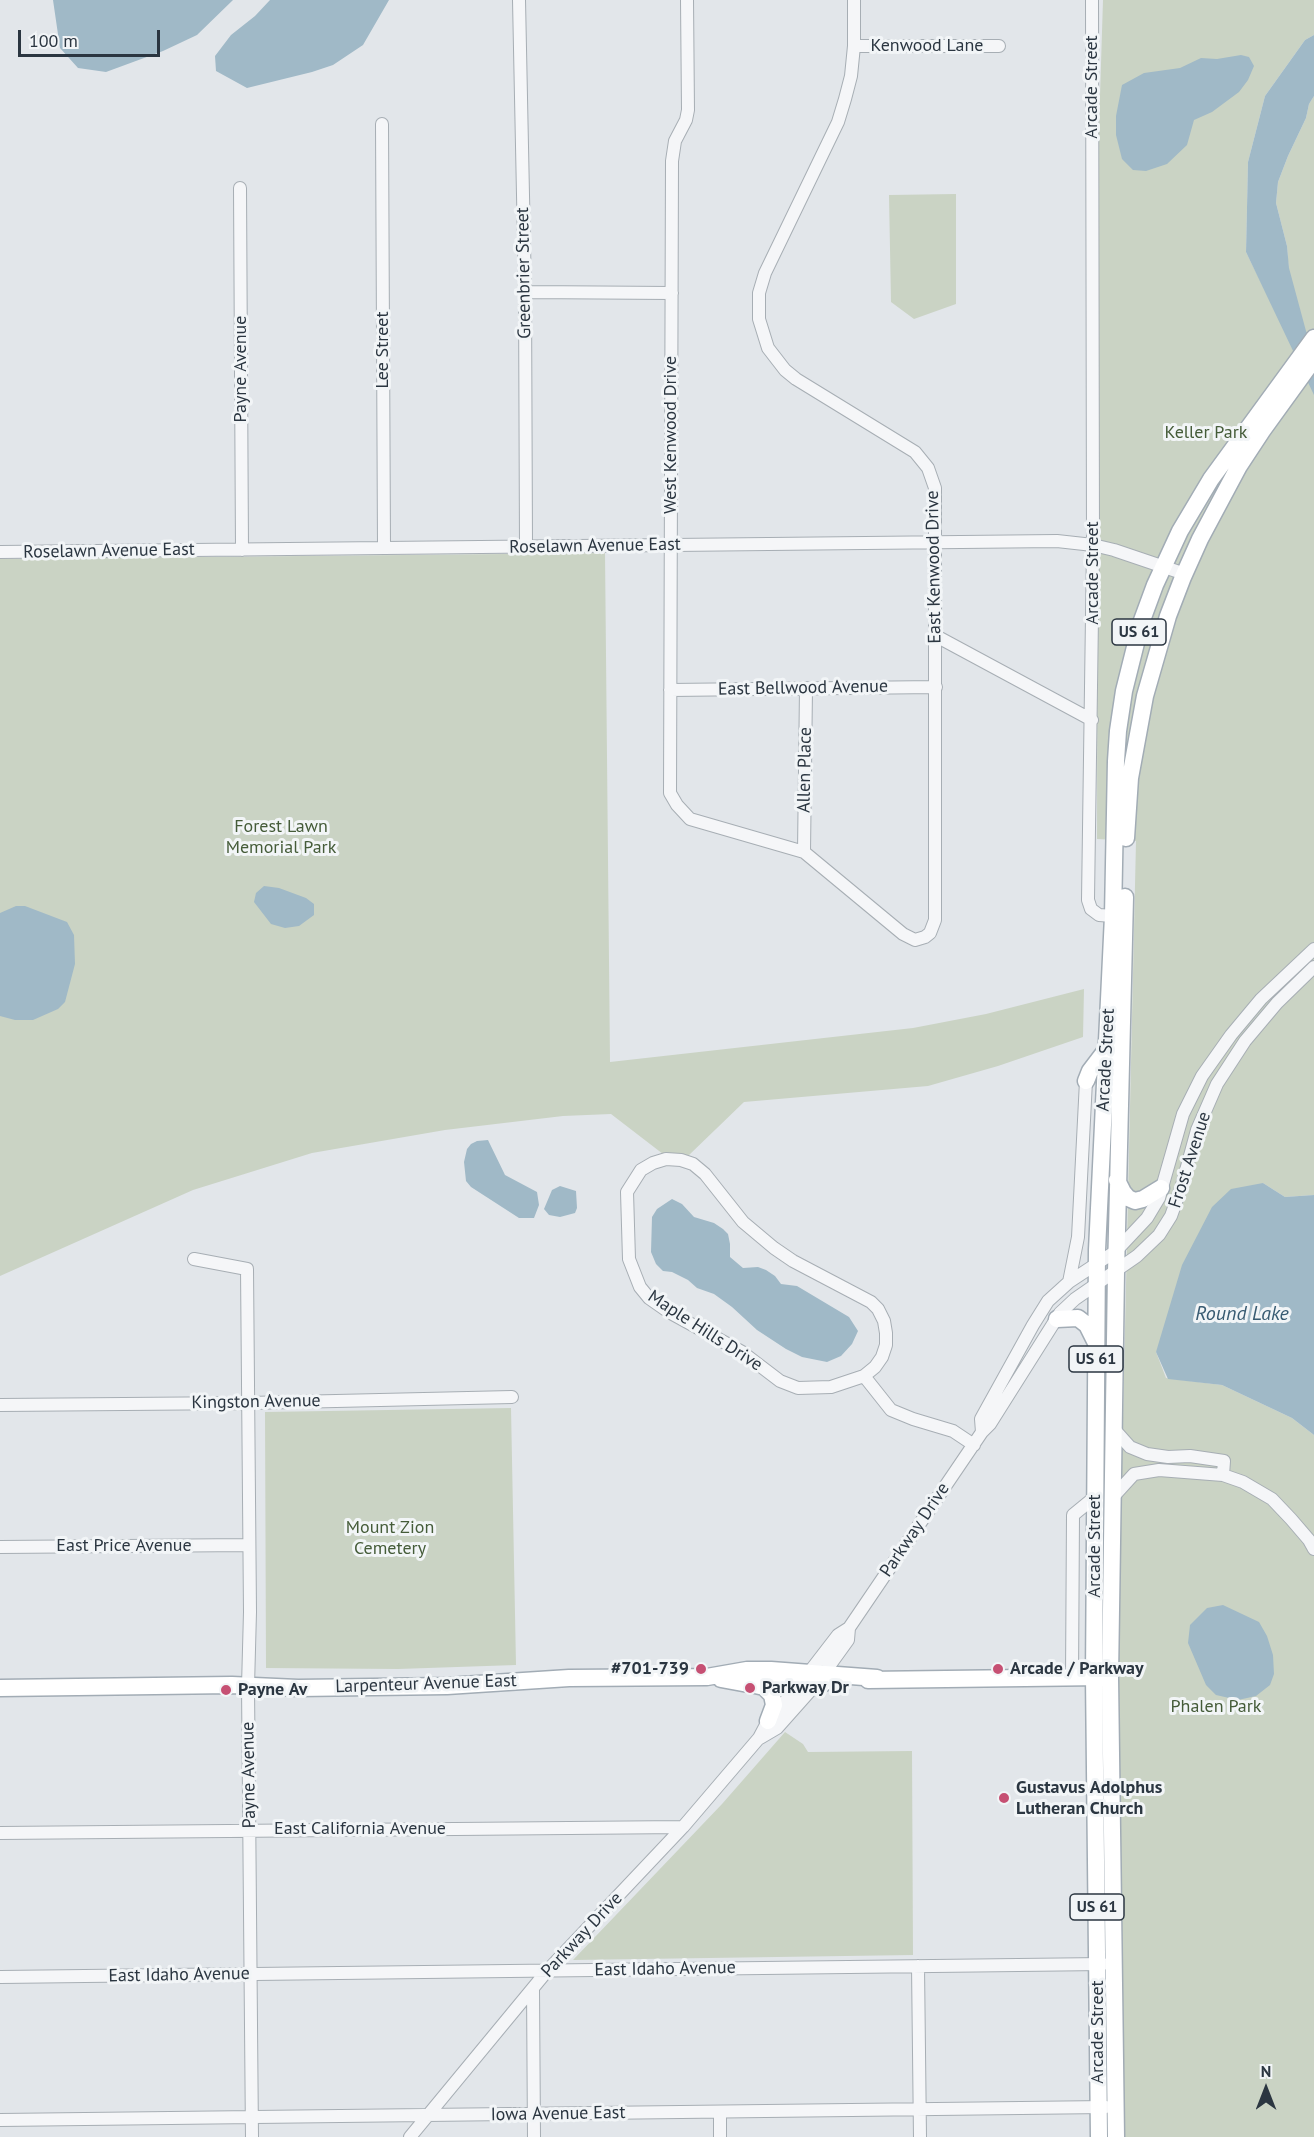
<!DOCTYPE html>
<style>
body{margin:0}
#map{position:relative;width:1314px;height:2137px;overflow:hidden;background:#e2e6ea;font-family:"PT Sans",sans-serif}
canvas{display:block}
.north{position:absolute;left:1236px;top:2059px;width:60px;height:60px;-webkit-text-stroke:4px #f2f5f7;paint-order:stroke;rotate:0deg;font-size:16px;font-weight:700;line-height:24px;text-align:center;color:#2b3641}
.north::after{content:'';display:block;margin:auto;width:21px;height:27px;background:#2b3641;clip-path:polygon(50% 0,100% 100%,50% 72%,0 100%)}
.scale{position:absolute;left:18px;top:30px;width:142px;height:27px;box-sizing:border-box;border:3px solid #2b3641;border-top:0;padding-left:8px;font-size:18px;line-height:21px;white-space:nowrap;color:#2b3641;-webkit-text-stroke:4px #f2f5f7;paint-order:stroke}
</style>
<div id="map">
<canvas width="1314" height="2137"></canvas>
<div class="north">N</div>
<div class="scale">100 m</div>
</div>
<script>
const g = document.querySelector('canvas').getContext('2d');
g.lineJoin = 'round';
function paint(path, color) { g.fillStyle = color; g.fill(path, 'evenodd'); }
const toPath = rows => new Path2D(rows.map(r => 'M' + r).join(''));
function strokePath(path, color, width, dash) { g.strokeStyle = color; g.lineWidth = width; g.lineCap = dash ? 'butt' : 'round'; g.setLineDash(dash || []); g.stroke(path); }
function drawText(font, color, halo, rows, align = 'center') {
  g.font = font + ' "PT Sans",sans-serif'; g.lineWidth = 6; g.setLineDash([]); g.textBaseline = 'middle'; g.strokeStyle = halo; g.fillStyle = color; for (const [text, x, y, turn = 0] of rows) {
    g.save(); g.translate(x, y); g.rotate((+turn || 0) * Math.PI / 180); g.textAlign = isNaN(turn) ? turn : align; if (halo) g.strokeText(text, 0, 0); g.fillText(text, 0, 0); g.restore();
  }
}
paint(toPath([
 [1103,0,1314,0,1314,35,1305,40,1265,96,1248,162,1246,252,1294,349,1287,246,1276,203,1278,182,1288,156,1306,118,1309,104,1314,96,1314,1195,1285,1197,1263,1183,1156,1352,1166,1378,1222,1385,1292,1418,1314,1435,1314,2137,1122,2137,1117,1684,1136,841,1097,839,1098,160],
 [956,194,956,304,914,319,891,302,889,195],
 [605,553,610,1062,913,1028,986,1014,1084,989,1083,1037,998,1066,928,1086,744,1102,688,1156,663,1154,611,1114,563,1116,445,1130,312,1153,193,1190,0,1276,0,559],
 [511,1408,516,1665,398,1669,266,1668,265,1412],
 [785,1732,803,1744,808,1752,912,1751,913,1955,573,1960,722,1804]
]), '#cad3c4');
paint(toPath([
 [53,0,233,0,197,35,163,51,106,72,78,68,60,48],
 [270,0,389,0,363,45,333,65,312,72,247,88,216,71,215,56,231,35,255,16],
 [1314,35,1314,96,1309,104,1306,118,1288,156,1278,182,1276,203,1287,246,1289,268,1306,331,1314,348,1314,395,1246,252,1248,162,1265,96,1305,40],
 [1241,55,1249,57,1254,66,1248,80,1239,92,1212,112,1194,120,1187,145,1167,164,1146,171,1133,170,1122,159,1116,135,1116,116,1122,85,1144,73,1180,68,1201,58,1217,59],
 [264,886,279,888,306,898,314,904,314,915,299,926,285,928,271,924,254,902,256,893],
 [16,906,25,906,67,922,74,935,75,964,65,1002,58,1009,33,1020,15,1020,0,1016,0,913],
 [488,1140,505,1175,537,1192,539,1205,534,1218,519,1218,471,1187,466,1181,464,1162,467,1149,471,1144,477,1141],
 [1263,1183,1285,1197,1314,1195,1314,1435,1292,1418,1222,1385,1168,1379,1156,1352,1182,1265,1212,1207,1231,1189],
 [560,1186,576,1191,577,1208,575,1213,560,1217,549,1215,544,1209,552,1190],
 [672,1199,682,1204,694,1217,714,1223,723,1229,728,1234,730,1244,730,1257,743,1268,758,1267,766,1270,775,1276,781,1284,797,1286,849,1317,858,1331,852,1344,841,1356,827,1362,802,1357,786,1349,757,1330,732,1307,714,1294,697,1288,688,1280,672,1272,663,1271,656,1264,651,1252,652,1217,657,1209],
 [1223,1605,1259,1622,1267,1636,1273,1655,1274,1674,1270,1685,1256,1696,1238,1700,1216,1695,1206,1685,1188,1643,1190,1625,1207,1608]
]), '#a0b9c7');
const minor = toPath([
 [519,0,525,292,526,546],
 [687,0,688,110,686,120,675,141,672,161,670,793,677,805,690,819,804,852,903,934,915,940,925,937,930,933,935,920,935,488,928,468,915,452,796,379,785,370,768,348,759,319,759,293,765,273,838,122,845,99,851,76,854,46,854,0],
 [1092,0,1093,545,1088,900,1091,909,1099,915,1113,916],
 [854,46,999,46],
 [382,124,384,548],
 [240,188,242,550],
 [525,292,672,293],
 [0,552,1057,541,1093,545,1114,550,1185,574],
 [936,636,1092,720],
 [670,690,936,687],
 [804,852,806,688],
 [666,1159,681,1160,693,1164,705,1174,743,1222,774,1248,793,1261,871,1302,878,1309,884,1321,886,1333,886,1345,882,1357,875,1367,864,1376,831,1387,798,1388,780,1381,742,1352,669,1312,649,1298,640,1287,629,1259,627,1192,641,1170,653,1163,666,1159],
 [194,1259,247,1269,250,1612,248,1686,252,2137],
 [1069,1282,1078,1237,1086,1081],
 [864,1376,891,1410,913,1419,953,1431,974,1445],
 [0,1405,248,1403,512,1397],
 [1113,1428,1130,1447,1147,1454,1168,1457,1190,1456,1224,1461,1223,1475],
 [982,1432,981,1419,1033,1325,1048,1301,1069,1282,1116,1251,1147,1218,1159,1198,1183,1114,1202,1076,1231,1035,1261,999,1314,949],
 [1113,1497,1134,1474,1159,1470,1223,1475,1243,1482,1272,1499,1291,1519,1309,1540,1314,1549],
 [0,1547,249,1545],
 [1072,1678,1073,1515,1095,1497],
 [760,1738,777,1728,817,1683,848,1640,849,1628],
 [0,1833,683,1827],
 [918,1966,920,2137],
 [0,1977,1103,1964],
 [533,1988,534,2137],
 [720,2112,720,2137],
 [0,2120,1106,2107],
 [410,2137,547,1971,683,1827,759,1738,768,1721,801,1683,838,1635,849,1628,982,1432,990,1424,1060,1313,1075,1299,1137,1256,1159,1235,1171,1216,1182,1185,1197,1130,1217,1084,1245,1041,1277,1003,1314,967]
]);
const major = toPath([
 [1126,838,1130,778,1145,696,1168,616,1183,577,1200,539,1239,466,1262,431,1314,359],
 [1086,1081,1090,1071,1106,1050],
 [1117,1180,1123,1192,1128,1198,1135,1201,1143,1199,1161,1188],
 [1057,1319,1078,1318,1087,1325,1095,1341],
 [721,1679,748,1684,824,1683],
 [868,1680,1103,1677],
 [755,1685,764,1687,772,1695,774,1705,768,1721],
 [0,1688,232,1685,298,1688,447,1686,569,1678,707,1677,747,1670,771,1670,877,1678],
 [1099,2137,1094,1677,1097,1250,1113,916,1116,761,1118,731,1124,691,1141,623,1155,585,1180,531,1211,479,1314,338],
 [1116,2137,1110,1677,1116,1272,1125,897]
]);
strokePath(minor, '#a7aeb4', 14);
strokePath(major, '#a2acb5', 19);
strokePath(minor, '#f5f6f8', 12);
strokePath(major, '#fff', 16);
for (const [x, y, r, color] of [
 [701,1669,6,"#c65073"],
 [998,1669,6,"#c65073"],
 [750,1688,6,"#c65073"],
 [226,1690,6,"#c65073"],
 [1004,1798,6,"#c65073"]
]) { const dot = new Path2D(); dot.arc(x, y, r, 0, 2 * Math.PI); g.fillStyle = color; g.fill(dot); strokePath(dot, '#f2f5f7', 2); }
for (const [x, y, w] of [
 [1139,632,54],
 [1096,1359,54],
 [1097,1907,54]
]) { const box = new Path2D(); box.roundRect(x - w / 2, y - 13, w, 26, 4.5); g.fillStyle = '#f2f5f7'; g.fill(box); strokePath(box, '#2b3641', 1.5); }
drawText('bold 16px', '#2b3641', null, [
 ["US 61",1139,632],
 ["US 61",1096,1359],
 ["US 61",1097,1907]
]);
drawText('18px', '#2b3641', '#f2f5f7', [
 ["Kenwood Lane",927,46],
 ["Arcade Street",1092,87,-90],
 ["Greenbrier Street",524,273,-91],
 ["Lee Street",383,350,-90],
 ["Payne Avenue",241,369,-90],
 ["West Kenwood Drive",671,435,-90],
 ["Roselawn Avenue East",595,546,-1],
 ["Roselawn Avenue East",109,551,-1],
 ["East Kenwood Drive",934,567,-91],
 ["Arcade Street",1093,573,-90],
 ["East Bellwood Avenue",803,688,-1],
 ["Allen Place",805,770,-89],
 ["Arcade Street",1106,1060,-87],
 ["Frost Avenue",1190,1160,-72],
 ["Maple Hills Drive",705,1331,33],
 ["Kingston Avenue",256,1402,-1],
 ["Parkway Drive",915,1530,-56],
 ["East Price Avenue",124,1546],
 ["Arcade Street",1095,1546,-90],
 ["Larpenteur Avenue East",426,1684,-2],
 ["Payne Avenue",249,1775,-91],
 ["East California Avenue",360,1829],
 ["Parkway Drive",582,1935,-47],
 ["East Idaho Avenue",665,1969,-1],
 ["East Idaho Avenue",179,1975,-1],
 ["Arcade Street",1098,2032,-90],
 ["Iowa Avenue East",558,2114,-1]
]);
drawText('18px', '#455c39', '#f2f5f7', [
 ["Keller Park",1206,433],
 ["Forest Lawn",281,827],
 ["Memorial Park",281,848],
 ["Mount Zion",390,1528],
 ["Cemetery",390,1549],
 ["Phalen Park",1216,1707]
]);
drawText('bold 18px', '#2b3641', '#f2f5f7', [
 ["#701-739",689,1669,"right"],
 ["Arcade / Parkway",1010,1669],
 ["Parkway Dr",762,1688],
 ["Payne Av",238,1690],
 ["Gustavus Adolphus",1016,1788],
 ["Lutheran Church",1016,1809]
], 'left');
drawText('italic 20px', '#385b72', '#f2f5f7', [
 ["Round Lake",1242,1314]
]);
</script>
